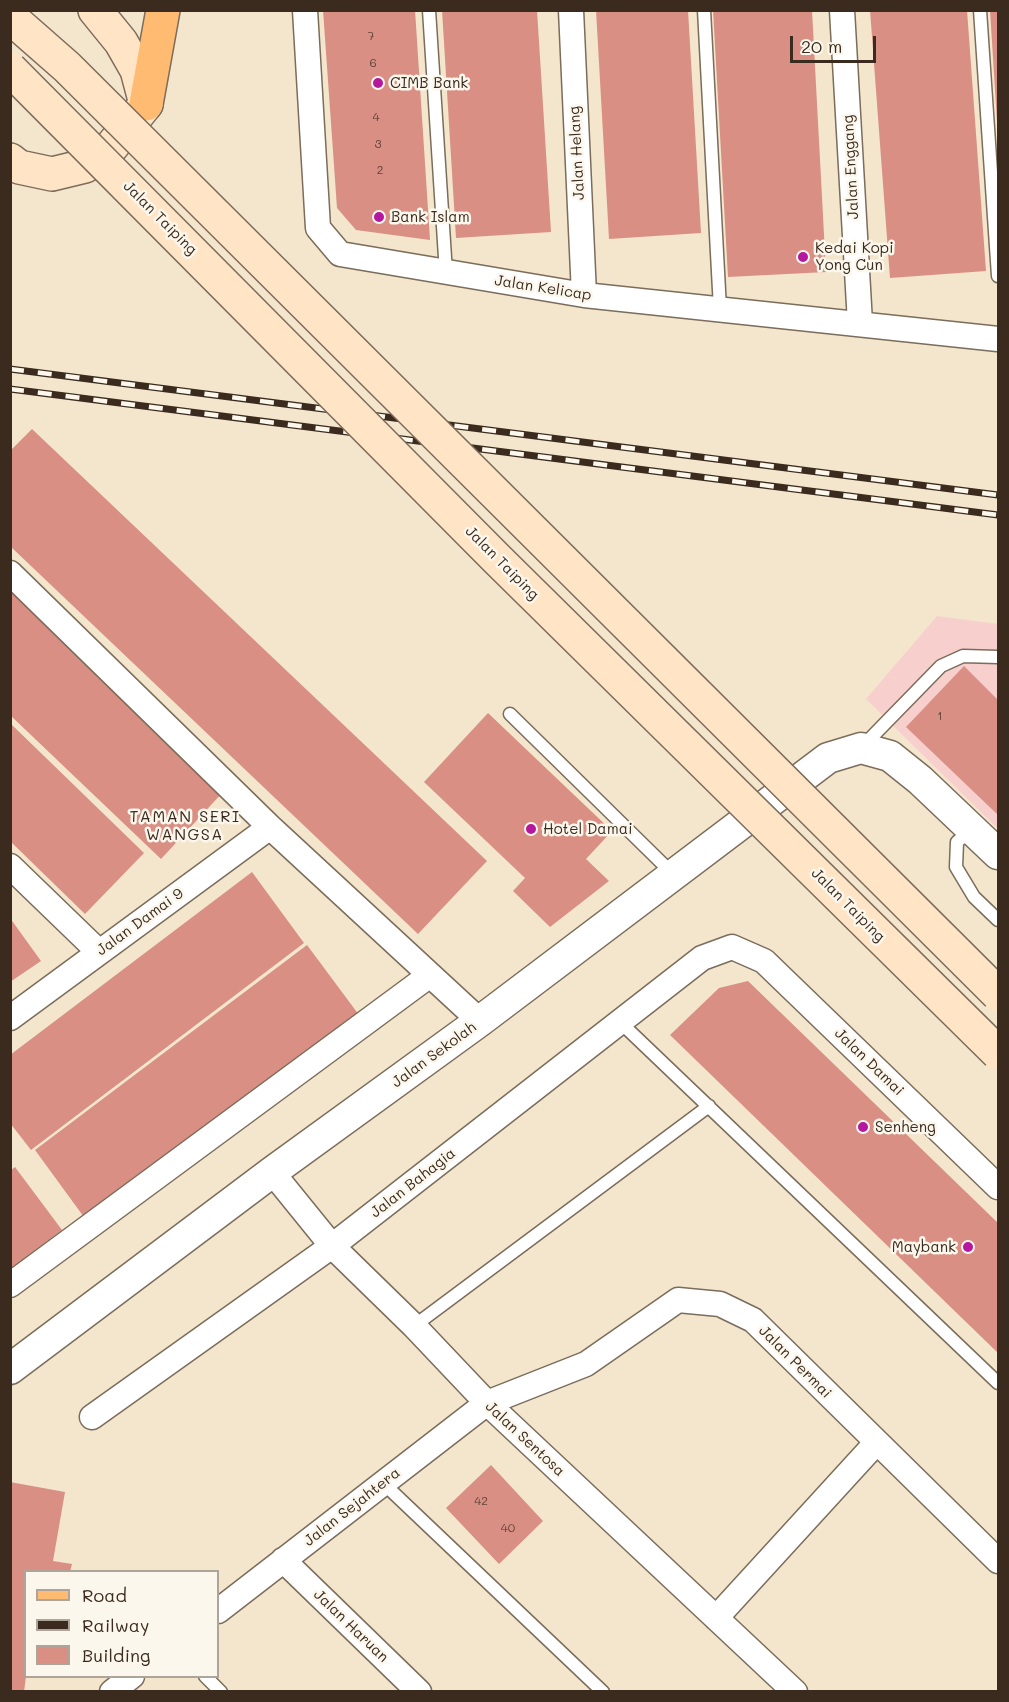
<!DOCTYPE html>
<style>
body{margin:0}
#map{position:relative;width:1009px;height:1702px;overflow:hidden;background:#f3e6cc;font-family:Mali,sans-serif}
canvas{display:block}
.frame{position:absolute;inset:0;border:12px solid #3b2a1e;pointer-events:none}
.legend{position:absolute;left:24px;top:1570px;width:195px;height:108px;box-sizing:border-box;background:#fbf7ec;border:2px solid #aea59a;margin:0;padding:8px 10px;list-style:none;font-size:18px;color:#3b2a1e}
.legend li{display:flex;align-items:center;gap:12px;height:30px}
.legend b{width:30px;border:2px solid #aea59a}
.scale{position:absolute;left:790px;top:36px;width:86px;height:27px;box-sizing:border-box;border:3px solid #3b2a1e;border-top:0;padding-left:8px;font-size:18px;line-height:21px;white-space:nowrap;color:#3b2a1e;-webkit-text-stroke:4px #fbf7ec;paint-order:stroke}
</style>
<div id="map">
<canvas width="1009" height="1702"></canvas>
<div class="frame"></div>
<ul class="legend">
<li><b style="height:8px;background:#febb71"></b>Road</li>
<li><b style="height:8px;background:#3b2a1e"></b>Railway</li>
<li><b style="height:16px;background:#d98f84"></b>Building</li>
</ul>
<div class="scale">20 m</div>
</div>
<script>
const g = document.querySelector('canvas').getContext('2d');
g.lineJoin = 'round';
function paint(path, color) { g.fillStyle = color; g.fill(path, 'evenodd'); }
const toPath = rows => new Path2D(rows.map(r => 'M' + r).join(''));
function strokePath(path, color, width, dash) { g.strokeStyle = color; g.lineWidth = width; g.lineCap = dash ? 'butt' : 'round'; g.setLineDash(dash || []); g.stroke(path); }
function drawText(font, color, halo, rows, align = 'center') {
  g.font = font + ' Mali,sans-serif'; g.lineWidth = 5; g.setLineDash([]); g.textBaseline = 'middle'; g.strokeStyle = halo; g.fillStyle = color; for (const [text, x, y, turn = 0] of rows) {
    g.save(); g.translate(x, y); g.rotate((+turn || 0) * Math.PI / 180); g.textAlign = isNaN(turn) ? turn : align; if (halo) g.strokeText(text, 0, 0); g.fillText(text, 0, 0); g.restore();
  }
}
paint(toPath([
 [937,616,998,624,998,829,866,699]
]), '#f7d0cd');
paint(toPath([
 [323,10,415,10,430,240,356,230,337,208],
 [442,10,537,10,551,232,456,238],
 [596,10,688,10,701,233,609,239],
 [713,10,812,10,826,272,728,277],
 [870,10,967,10,986,271,890,278],
 [990,10,998,10,998,122,997,122],
 [32,429,487,861,418,934,10,546,10,451],
 [10,590,223,792,161,859,10,715],
 [964,666,998,700,998,815,906,727],
 [488,713,612,831,586,859,609,881,550,927,513,891,525,878,424,782],
 [10,723,144,853,85,914,10,841],
 [252,872,304,943,31,1150,10,1123,10,1055],
 [10,918,41,961,10,982],
 [307,945,362,1019,89,1224,35,1150],
 [748,981,998,1223,998,1353,670,1035,719,988],
 [15,1167,62,1230,10,1269,10,1171],
 [491,1465,543,1521,499,1564,446,1508],
 [10,1482,65,1492,53,1561,72,1564,70,1572,26,1572,26,1676,24,1692,10,1692]
]), '#d98f84');
const service = toPath([
 [429,10,446,273],
 [704,10,720,309],
 [980,10,998,276],
 [510,714,674,875],
 [862,747,941,666,963,656,998,657],
 [971,830,957,842,956,867,974,897,998,920],
 [620,1022,998,1383],
 [414,1326,709,1106],
 [383,1483,603,1692],
 [205,1676,221,1692]
]);
const minor = toPath([
 [305,10,318,228,340,254,584,295,998,339],
 [571,10,584,295],
 [842,10,860,323],
 [10,573,270,827,480,1021],
 [10,866,99,952],
 [10,1018,270,827],
 [272,1172,332,1246,414,1326,487,1403,795,1692],
 [10,1285,430,975],
 [92,1417,332,1246,702,958,732,947,764,961,998,1187],
 [283,1560,419,1692],
 [218,1611,487,1403,586,1364,678,1300,720,1304,753,1320,998,1561],
 [716,1618,876,1443],
 [112,1692,132,1676]
]);
const tertiary = toPath([
 [10,1369,272,1172,480,1021,828,758,861,748,890,756,920,780,998,854]
]);
const secondary = toPath([
 [10,160,19,167,52,174,85,166,112,146,146,104,137,70,121,42,95,10]
]);
const primary = toPath([
 [146,104,163,10]
]);
strokePath(service, '#7b6c5b', 15);
strokePath(minor, '#7b6c5b', 27);
strokePath(tertiary, '#7b6c5b', 33);
strokePath(secondary, '#7b6c5b', 36);
strokePath(primary, '#7b6c5b', 36);
strokePath(service, '#fff', 12);
strokePath(minor, '#fff', 24);
strokePath(tertiary, '#fff', 30);
strokePath(secondary, '#ffe4c6', 33);
strokePath(primary, '#febb71', 33);
const rail = toPath([
 [10,369,998,495],
 [10,389,998,515]
]);
strokePath(rail, '#3b2a1e', 7);
strokePath(rail, '#fbf7ec', 4.5, [14]);
const secondaryBridge = toPath([
 [10,17,67,67,998,994],
 [10,69,497,559,998,1053]
]);
strokePath(secondaryBridge, '#7b6c5b', 36, []);
strokePath(secondaryBridge, '#ffe4c6', 33);
for (const [x, y, r, color] of [
 [378,83,6,"#b5179e"],
 [379,217,6,"#b5179e"],
 [803,257,6,"#b5179e"],
 [531,829,6,"#b5179e"],
 [863,1127,6,"#b5179e"],
 [968,1247,6,"#b5179e"]
]) { const dot = new Path2D(); dot.arc(x, y, r, 0, 2 * Math.PI); g.fillStyle = color; g.fill(dot); strokePath(dot, '#fbf7ec', 2); }
drawText('12px', '#624338', null, [
 ["7",371,36],
 ["6",373,63],
 ["4",376,117],
 ["3",378,144],
 ["2",380,170],
 ["1",940,716],
 ["42",481,1501],
 ["40",508,1528]
]);
drawText('15px', '#3b2a1e', '#fbf7ec', [
 ["CIMB Bank",390,83],
 ["Bank Islam",391,217],
 ["Kedai Kopi",815,248],
 ["Yong Cun",815,265],
 ["Hotel Damai",543,829],
 ["Senheng",875,1127],
 ["Maybank",956,1247,"right"]
], 'left');
drawText('15px', '#3b2a1e', '#fbf7ec', [
 ["Jalan Helang",577,153,-93],
 ["Jalan Enggang",851,167,-93],
 ["Jalan Taiping",160,218,45],
 ["Jalan Kelicap",543,288,9],
 ["Jalan Taiping",502,563,45],
 ["Jalan Taiping",848,905,45],
 ["Jalan Damai 9",140,922,-36],
 ["Jalan Sekolah",434,1055,-36],
 ["Jalan Damai",869,1062,44],
 ["Jalan Bahagia",413,1183,-38],
 ["Jalan Permai",795,1362,45],
 ["Jalan Sentosa",525,1439,43],
 ["Jalan Sejahtera",352,1507,-38],
 ["Jalan Haruan",351,1626,44]
]);
g.letterSpacing = '1.5px';
drawText('16px', '#3b2a1e', '#fbf7ec', [
 ["TAMAN SERI",185,817],
 ["WANGSA",185,835]
]);
g.letterSpacing = '0px';
</script>
